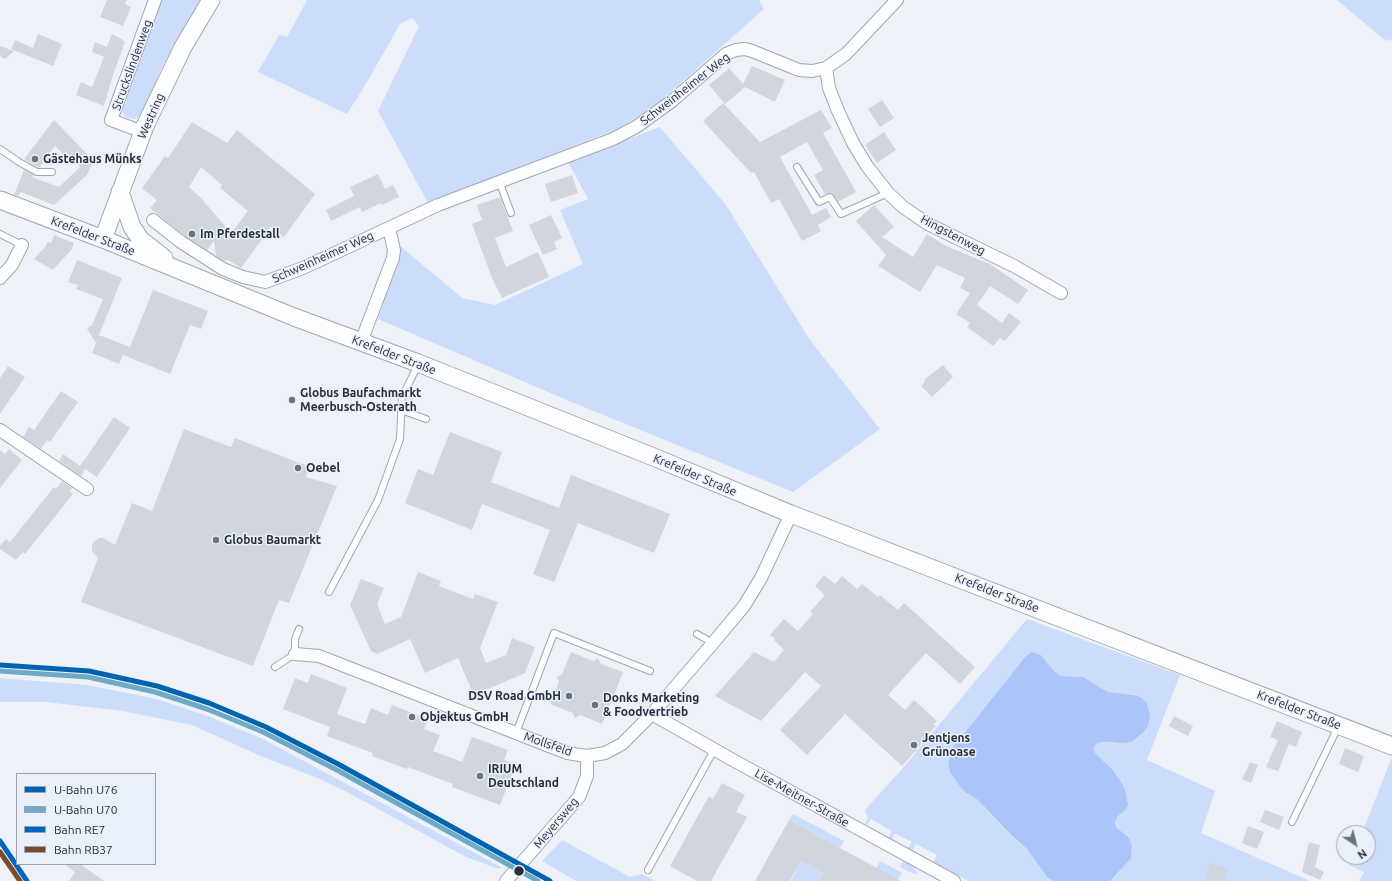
<!DOCTYPE html>
<meta charset="utf-8">
<style>
body{margin:0}
#map{position:relative;width:1392px;height:881px;overflow:hidden;background:#eef1f7;font-family:Ubuntu,sans-serif}
canvas{display:block}
.legend{position:absolute;left:16px;top:773px;width:140px;height:92px;box-sizing:border-box;background:#eaf0fb;border:1px solid #9ca2ad;margin:0;padding:5px 7px;list-style:none;font-size:12px;color:#282d38}
.legend li{display:flex;align-items:center;gap:8px;height:20px}
.legend b{width:20px;border:1px solid #9ca2ad}
.north{position:absolute;left:1336px;top:825px;width:40px;height:40px;box-sizing:border-box;background:#eaf0fb;border:1px solid #9ca2ad;border-radius:50%;rotate:145deg;font-size:11px;font-weight:700;line-height:16px;text-align:center;color:#282d38}
.north::after{content:'';display:block;margin:auto;width:14px;height:18px;background:#6d727b;clip-path:polygon(50% 0,100% 100%,50% 72%,0 100%)}
</style>
<div id="map">
<canvas width="1392" height="881"></canvas>
<ul class="legend">
<li><b style="height:5px;background:#0063af"></b>U-Bahn U76</li>
<li><b style="height:5px;background:#6caac8"></b>U-Bahn U70</li>
<li><b style="height:5px;background:#0065bd"></b>Bahn RE7</li>
<li><b style="height:5px;background:#7a4b2a"></b>Bahn RB37</li>
</ul>
<div class="north">N</div>
</div>
<script>
const g = document.querySelector('canvas').getContext('2d');
g.lineJoin = 'round';
function paint(path, color) { g.fillStyle = color; g.fill(path, 'evenodd'); }
const toPath = rows => new Path2D(rows.map(r => 'M' + r).join(''));
function strokePath(path, color, width, dash) { g.strokeStyle = color; g.lineWidth = width; g.lineCap = dash ? 'butt' : 'round'; g.setLineDash(dash || []); g.stroke(path); }
function drawText(font, color, halo, rows, align = 'center') {
  g.font = font + ' Ubuntu,sans-serif'; g.lineWidth = 3; g.setLineDash([]); g.textBaseline = 'middle'; g.strokeStyle = halo; g.fillStyle = color; for (const [text, x, y, turn = 0] of rows) {
    g.save(); g.translate(x, y); g.rotate((+turn || 0) * Math.PI / 180); g.textAlign = isNaN(turn) ? turn : align; if (halo) g.strokeText(text, 0, 0); g.fillText(text, 0, 0); g.restore();
  }
}
paint(toPath([
 [159,0,202,0,161,69,142,114,135,119,129,118,125,117,122,112,121,107],
 [307,0,759,0,764,9,656,105,620,128,428,203,378,111,419,26,412,18,400,24,367,82,347,114,258,72,279,35,287,37],
 [1337,0,1392,0,1392,39,1386,41],
 [660,127,726,205,810,340,880,429,793,492,569,401,378,319,400,246,462,298,495,305,583,264,560,210,588,199,568,162],
 [1027,619,1180,675,1147,760,1215,791,1201,833,1310,881,1110,881,1119,872,1120,831,1115,823,1117,817,1126,810,1125,789,1112,769,1095,753,1093,749,1096,744,1102,742,1112,743,1133,741,1143,733,1148,726,1141,697,1133,695,1108,692,1083,677,1063,676,1059,675,1054,671,1041,655,1033,652,1025,657,951,750,948,765,966,793,978,800,1007,832,1026,848,1048,878,1054,881,968,881,933,862,937,855,916,844,912,851,908,848,912,842,895,833,892,839,889,837,892,831,871,819,867,825,865,824,868,818,865,810,903,768],
 [0,678,86,685,153,698,205,715,261,738,501,867,499,869,466,857,347,792,320,779,263,757,192,725,123,711,46,702,0,702],
 [1392,757,1392,881,1359,881,1364,872,1349,865,1353,857,1368,857,1368,833,1362,833],
 [793,814,844,841,840,848,789,820],
 [562,840,630,877,642,874,655,881,576,881,542,861],
 [904,859,913,866,918,874,912,873,900,867],
 [801,861,823,873,818,881,791,881],
 [880,861,902,873,898,880,876,868]
]), '#ccddfb');
paint(toPath([
 [1032,652,1041,655,1054,671,1059,675,1063,676,1083,677,1108,692,1133,695,1141,697,1147,704,1150,715,1148,726,1143,733,1133,741,1124,743,1102,742,1096,744,1093,749,1095,753,1112,769,1121,782,1125,789,1128,804,1126,810,1117,817,1115,823,1117,828,1129,838,1132,845,1131,858,1110,881,1054,881,1048,878,1026,848,1008,832,978,800,966,793,959,785,950,772,948,765,951,750,1025,657]
]), '#abc5f8');
paint(toPath([
 [107,0,127,0,125,4,131,7,123,26,100,17],
 [38,34,62,44,53,66,11,49,15,40,33,48],
 [112,34,122,39,122,40,125,42,113,75,104,106,76,95,81,82,92,87,104,57,92,52,95,42,107,47],
 [0,46,14,51,5,59,0,56],
 [752,66,785,80,775,102,745,87,725,104,709,85,729,68,743,84],
 [882,100,894,118,880,127,868,109],
 [723,103,760,142,821,110,832,128,823,133,856,192,838,202,832,193,825,194,814,175,823,170,807,142,780,157,812,215,826,208,831,217,818,225,821,231,802,241,779,199,771,203,754,172,751,173,703,121],
 [54,120,91,158,97,152,87,175,54,205,21,192,18,196,14,195,24,170,34,175,32,177,59,187,80,167,65,152,63,154,55,146,39,168,24,159],
 [192,122,227,143,237,130,315,194,284,237,271,227,241,268,228,260,224,261,216,256,214,241,207,250,185,236,150,208,157,200,142,188,165,156,168,158],
 [201,167,222,185,220,188,248,211,231,233,201,198,189,187],
 [884,132,896,150,877,163,865,145],
 [378,174,385,189,393,185,399,197,382,205,381,203,362,212,360,207,331,221,326,210,354,196,350,187],
 [572,175,578,193,551,202,545,184],
 [500,197,513,231,495,238,506,267,538,252,549,277,502,298,492,278,472,224,482,220,477,205],
 [874,205,894,227,882,237,913,257,927,234,946,246,990,264,1028,290,1018,304,990,286,977,305,1002,323,1009,313,1021,322,1005,341,1000,338,993,346,967,327,970,323,956,314,970,293,960,288,965,278,937,265,920,292,878,266,886,255,856,221],
 [551,215,562,238,554,242,557,249,543,255,529,225],
 [54,235,74,243,72,249,53,270,34,259,43,249,44,249,48,242,51,243],
 [77,260,122,278,99,335,130,347,153,290,208,311,201,329,190,325,170,374,123,355,119,364,92,353,96,343,87,329,92,325,103,299,76,289,78,285,68,282],
 [943,365,953,377,932,397,921,386,925,382,924,380],
 [8,366,25,377,0,414,0,378],
 [61,391,78,402,50,442,47,440,41,449,23,437,29,427,34,430],
 [114,417,130,428,97,477,81,466,85,469,81,476,59,461,63,454,80,466],
 [184,429,231,447,235,438,310,467,306,477,337,486,289,603,279,600,253,666,81,602,98,558,92,551,92,545,94,542,99,538,103,538,115,545,132,503,152,511],
 [450,432,502,452,491,482,559,508,571,475,670,514,654,553,578,523,554,582,533,574,550,530,482,504,472,530,405,503,418,469,433,475],
 [9,449,22,460,0,488,0,450,5,454],
 [62,481,72,488,70,492,73,494,25,554,23,552,16,560,0,549,0,546,6,539,10,542,54,487,56,489],
 [418,572,441,581,439,586,473,599,475,594,498,602,480,648,486,663,506,655,512,638,535,647,525,673,479,693,472,691,458,658,425,673,410,639,377,654,371,651,350,605,361,579,384,588,377,604,385,624,401,617],
 [824,575,835,584,842,576,857,589,862,584,878,597,880,595,898,610,904,603,975,667,960,684,926,653,888,695,905,710,914,700,937,721,934,724,936,726,927,735,928,737,902,766,845,714,807,755,780,730,821,686,805,672,761,721,715,696,754,652,774,662,784,650,774,640,775,639,770,635,784,619,798,631,813,614,810,612,825,595,815,586],
 [571,652,593,661,598,658,601,664,623,672,614,695,616,700,611,702,602,724,580,715,575,718,573,713,550,704,559,682,557,677,562,674],
 [311,674,347,688,337,714,353,720,365,724,371,708,388,715,392,705,428,719,424,729,440,735,433,751,462,762,472,737,508,750,504,760,516,764,500,805,452,787,453,784,408,767,407,769,372,756,373,753,327,736,330,727,283,709,295,678,308,683],
 [1174,716,1193,726,1188,736,1169,726],
 [1277,721,1302,732,1296,747,1289,744,1278,771,1266,767,1278,740,1270,737],
 [1345,748,1364,756,1358,772,1339,764],
 [1250,762,1258,765,1251,783,1242,779],
 [722,783,745,795,736,812,747,817,711,881,697,881,670,866,709,796,713,799],
 [1265,810,1284,817,1279,830,1260,822],
 [789,820,840,848,901,881,818,881,823,873,801,861,790,881,755,881],
 [1248,826,1264,832,1257,849,1242,843],
 [1309,842,1320,845,1315,867,1324,872,1320,880,1302,872],
 [1210,863,1228,869,1224,881,1204,881],
 [64,864,80,864,104,881,69,881,75,872]
]), '#d1d6de');
const lane = toPath([
 [0,149,19,162,37,172,52,172],
 [797,167,819,202,830,197,841,214,888,193],
 [499,181,511,213],
 [0,234,22,245],
 [401,410,426,419],
 [329,592,378,500,400,439,402,397,418,365],
 [697,634,713,643],
 [275,667,295,654,295,639,299,629],
 [516,733,554,633,650,671],
 [1292,822,1338,727],
 [648,870,714,750]
]);
const street = toPath([
 [826,68,829,88,838,111,853,143,867,166,888,193,903,207,928,224,1014,266,1061,293],
 [143,132,111,120,155,0],
 [153,220,181,242,223,269,243,277,265,282,303,268,438,205,613,139,636,127,672,101,726,54,736,50,745,49,752,51,799,70,812,71,826,68,846,54,897,0],
 [0,278,12,265,22,245],
 [361,342,393,258,394,250,389,228],
 [0,430,87,489],
 [295,654,319,656,567,753,587,756,605,753,622,744,652,714,713,643,744,606,761,578,791,514],
 [652,714,731,759,954,881],
 [506,881,579,797,587,776,587,756]
]);
const secondary = toPath([
 [120,192,132,227,141,240,164,258],
 [0,200,103,239,294,317,418,363,656,458,791,514,1392,746],
 [103,239,145,126,183,47,211,0]
]);
strokePath(lane, '#a3a7ae', 8);
strokePath(street, '#a3a7ae', 14);
strokePath(secondary, '#a3a7ae', 19);
strokePath(lane, '#fcfdfe', 6);
strokePath(street, '#fcfdfe', 12);
strokePath(secondary, '#fcfdfe', 17);
strokePath(toPath([
 [0,841,27,881]
]), '#0065bd', 5);
strokePath(toPath([
 [0,852,20,881]
]), '#7a4b2a', 5);
strokePath(toPath([
 [0,665,89,671,157,686,209,703,266,727,338,764,550,881]
]), '#0063af', 5);
strokePath(toPath([
 [0,671,88,677,155,692,207,709,263,732,335,769,538,881]
]), '#6caac8', 5);
for (const [x, y, r, color] of [
 [35,159,4,"#6d727b"],
 [192,234,4,"#6d727b"],
 [292,400,4,"#6d727b"],
 [298,468,4,"#6d727b"],
 [216,540,4,"#6d727b"],
 [569,696,4,"#6d727b"],
 [595,705,4,"#6d727b"],
 [412,717,4,"#6d727b"],
 [914,745,4,"#6d727b"],
 [480,776,4,"#6d727b"],
 [519,871,5.5,"#282d38"]
]) { const dot = new Path2D(); dot.arc(x, y, r, 0, 2 * Math.PI); g.fillStyle = color; g.fill(dot); strokePath(dot, '#eaf0fb', 1.5); }
drawText('12px', '#282d38', '#eaf0fb', [
 ["Struckslindenweg",132,65,-70],
 ["Schweinheimer Weg",685,89,-38],
 ["Westring",151,116,-66],
 ["Hingstenweg",953,235,28],
 ["Krefelder Straße",93,236,21],
 ["Schweinheimer Weg",323,257,-24],
 ["Krefelder Straße",394,355,21],
 ["Krefelder Straße",695,475,23],
 ["Krefelder Straße",997,593,21],
 ["Krefelder Straße",1299,710,21],
 ["Mollsfeld",548,744,19],
 ["Lise-Meitner-Straße",802,798,29],
 ["Meyersweg",556,823,-50]
]);
drawText('bold 12px', '#282d38', '#eaf0fb', [
 ["Gästehaus Münks",43,159],
 ["Im Pferdestall",200,234],
 ["Globus Baufachmarkt",300,393],
 ["Meerbusch-Osterath",300,407],
 ["Oebel",306,468],
 ["Globus Baumarkt",224,540],
 ["DSV Road GmbH",561,696,"right"],
 ["Donks Marketing",603,698],
 ["& Foodvertrieb",603,712],
 ["Objektus GmbH",420,717],
 ["Jentjens",922,738],
 ["Grünoase",922,752],
 ["IRIUM",488,769],
 ["Deutschland",488,783]
], 'left');
</script>
